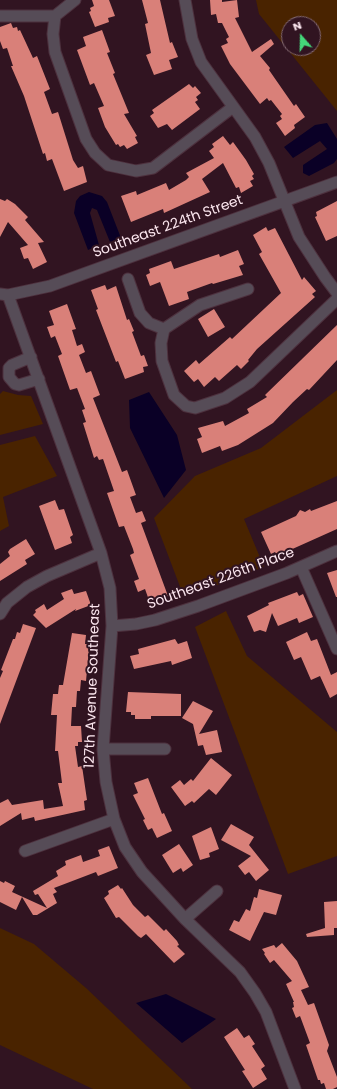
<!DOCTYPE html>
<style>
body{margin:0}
#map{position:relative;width:337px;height:1089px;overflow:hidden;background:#311421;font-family:Poppins,sans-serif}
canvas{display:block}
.north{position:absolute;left:281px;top:16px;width:40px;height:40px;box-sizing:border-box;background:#311421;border:1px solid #826873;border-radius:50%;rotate:340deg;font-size:11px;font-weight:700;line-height:16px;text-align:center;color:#fbe6ee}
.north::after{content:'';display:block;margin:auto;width:14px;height:18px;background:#44d77a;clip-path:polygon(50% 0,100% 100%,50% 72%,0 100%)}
</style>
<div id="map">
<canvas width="337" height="1089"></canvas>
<div class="north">N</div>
</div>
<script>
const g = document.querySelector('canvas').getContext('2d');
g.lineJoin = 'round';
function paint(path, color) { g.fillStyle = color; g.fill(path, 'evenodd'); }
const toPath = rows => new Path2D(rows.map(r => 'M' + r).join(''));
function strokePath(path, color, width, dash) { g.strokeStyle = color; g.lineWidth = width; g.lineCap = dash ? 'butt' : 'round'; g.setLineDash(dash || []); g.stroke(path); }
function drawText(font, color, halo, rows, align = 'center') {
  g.font = font + ' Poppins,sans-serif'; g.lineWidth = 4; g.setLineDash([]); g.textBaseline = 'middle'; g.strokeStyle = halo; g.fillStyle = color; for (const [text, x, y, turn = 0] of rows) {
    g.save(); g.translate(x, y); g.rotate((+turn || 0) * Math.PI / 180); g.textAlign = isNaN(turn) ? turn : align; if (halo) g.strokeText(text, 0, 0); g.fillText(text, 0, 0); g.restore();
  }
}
paint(toPath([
 [256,0,337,0,337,111,259,14],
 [289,24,313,24,313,48,289,48],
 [337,390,337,476,244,519,264,567,215,586,182,592,154,518,195,476,261,448],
 [3,391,18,395,31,396,43,424,0,435,0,394],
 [35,436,57,476,3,497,9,526,0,531,0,445],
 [226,611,247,656,337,732,337,856,288,874,195,627],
 [0,928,34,944,86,988,192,1089,93,1089,0,1045]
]), '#492300');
paint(toPath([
 [327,123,337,139,337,159,334,163,309,176,303,173,303,165,327,149,320,141,293,158,284,147,315,125],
 [89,192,102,196,107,202,121,238,110,242,97,210,92,208,90,213,99,245,88,250,74,213,76,201,80,196],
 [149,392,177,435,186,470,164,498,130,428,129,400],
 [166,994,216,1019,182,1043,136,1003]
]), '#0a0026');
paint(toPath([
 [92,0,109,0,115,16,108,18,109,22,95,27,89,12,91,11,90,8,94,6],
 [142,0,160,0,170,43,172,42,178,57,169,60,172,69,154,75,146,55,151,53,145,24,148,23],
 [210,0,222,0,222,2,237,0,239,17,235,18,252,52,271,39,274,44,260,56,270,68,269,70,294,106,296,104,305,117,294,125,295,128,285,136,276,123,282,119,280,116,282,114,271,100,269,101,267,98,260,104,230,64,221,46,228,43,226,39,229,37,222,23,218,23,216,14,211,15],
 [11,23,13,28,17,27,18,31,20,30,33,58,37,56,50,89,44,92,52,114,58,112,73,160,78,168,83,166,87,182,64,191,52,159,47,161,45,153,43,154,24,96,11,66,13,66,7,48,3,49,0,41,0,27],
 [102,30,110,52,107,53,115,73,113,74,129,113,124,114,137,136,135,137,138,143,127,149,124,145,120,147,118,144,116,145,105,127,98,108,104,106,94,83,90,85,77,50,86,46,83,37],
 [189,84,193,88,195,86,201,93,196,97,198,100,195,102,200,109,172,130,167,124,158,128,150,116,154,113,152,110],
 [223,136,230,145,233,142,246,160,254,174,252,176,254,179,250,181,253,186,241,193,239,187,236,188,223,163,202,179,210,192,164,213,163,209,131,222,121,196,136,191,137,195,166,183,169,190,186,180,189,177,186,173,214,158,209,151,214,147,212,144],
 [0,199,5,201,7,199,15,204,28,217,25,220,44,242,38,243,47,262,33,269,28,258,24,259,20,248,28,245,8,222,0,237],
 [337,201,337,236,326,241,315,217,317,216,316,212],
 [266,227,268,231,275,228,302,280,304,277,316,291,312,294,315,297,257,349,248,360,249,361,241,369,237,365,219,381,215,377,204,387,198,379,194,382,184,371,196,360,199,364,230,337,232,339,281,293,259,254,262,252,253,235],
 [238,250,244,264,239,266,243,275,213,284,212,283,187,292,189,299,169,306,160,282,150,286,146,275,150,273,149,269,171,261,174,269,219,254,220,257],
 [105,285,107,290,116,286,127,320,129,319,134,331,132,332,141,356,144,355,148,366,143,367,144,372,125,379,118,361,116,362,96,310,98,309,91,290],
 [67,304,76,329,72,330,77,346,82,344,85,352,79,355,86,373,91,371,100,395,93,398,122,472,127,470,136,495,130,497,136,513,142,511,146,521,141,523,168,596,150,603,145,589,138,592,134,581,139,579,130,555,134,553,133,549,124,526,119,527,107,493,114,491,113,488,103,459,99,460,97,456,94,458,83,423,86,422,82,410,85,409,77,388,70,390,58,356,62,354,55,336,51,338,47,327,54,325,49,311],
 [214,309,225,327,208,337,198,319],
 [337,325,337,360,309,390,307,389,293,402,273,423,238,445,222,451,220,446,202,453,197,439,202,437,198,428,223,421,225,426,249,413,247,409,267,397,265,395],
 [55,500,59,510,64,509,73,535,70,537,72,543,55,550,39,506],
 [337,501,337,529,279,555,276,555,275,552,271,554,261,532,296,516,300,510,305,512,310,509,311,511],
 [26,539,35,554,25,560,27,564,0,581,0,564,10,556,8,552,10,549],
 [337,570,337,597,336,597,327,573],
 [72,589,74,594,86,591,91,605,75,611,76,609,46,628,33,615,36,612,35,610,44,604,47,610,64,599,61,593],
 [297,592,299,596,303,594,313,617,299,623,297,618,278,626,272,613,266,632,260,630,254,632,247,616,269,605,268,603],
 [23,624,36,628,0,724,0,678,3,671,1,670,13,639,15,639,17,632,20,633],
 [307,632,311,641,317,639,331,675,337,672,337,694,330,698,320,676,311,680,301,657,294,660,286,642],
 [72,633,86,635,85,644,87,644,87,648,89,648,86,681,81,680,80,691,77,691,76,707,72,707,71,726,81,726,82,742,78,742,78,746,75,746,78,767,82,766,87,800,84,801,85,810,35,821,34,817,22,820,21,813,0,826,0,803,8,799,12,805,43,800,44,809,63,806,58,783,62,783,58,751,55,751,57,715,51,715,53,694,58,694,59,685,63,685],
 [175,639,178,644,187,641,192,658,172,665,171,661,134,669,130,656,139,654,138,649],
 [128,692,181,694,181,716,151,716,151,719,135,719,135,715,131,715,131,712,126,712],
 [193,701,213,711,199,734,217,730,222,752,206,755,203,745,198,746,193,724,182,718],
 [211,758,232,775,216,795,209,789,194,803,192,801,185,806,171,787,180,780,184,785,191,779,193,781],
 [148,778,162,814,164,813,172,831,157,838,152,828,148,830,143,820,145,819,133,795,138,793,134,783],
 [231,824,254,837,249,845,269,870,256,881,249,872,245,875,238,866,251,856,221,840],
 [211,827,219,849,209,853,210,857,200,860,192,836],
 [179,844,193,865,183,872,181,868,173,873,162,855],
 [109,846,118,868,98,876,96,872,54,888,57,892,53,894,57,903,37,915,33,915,22,897,16,910,0,902,0,881,4,883,5,881,15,886,12,892,47,908,38,894,35,895,33,891,58,876,56,871,66,865,65,861,81,855,83,862,100,856,98,850],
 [118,885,121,889,122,888,133,905,145,917,148,915,164,931,166,929,177,941,179,945,177,946,185,954,179,959,174,963,146,934,141,938,138,936,119,917,116,918,104,898,109,894,108,891],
 [259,889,282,895,276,915,264,912,250,941,229,930,234,920,239,922,246,909,250,911,254,897,257,898],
 [337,901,337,928,334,928,334,935,307,937,306,934,325,928,324,902],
 [282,943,297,961,309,987,301,990,308,1005,314,1003,329,1045,327,1051,337,1077,337,1087,333,1089,326,1089,324,1083,321,1084,320,1080,318,1080,306,1045,310,1043,300,1016,296,1018,292,1008,294,1007,293,1002,294,1002,286,984,292,981,274,960,270,963,264,954,265,953,262,949,274,945,276,948],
 [237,1028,244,1038,249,1035,255,1044,252,1046,265,1066,261,1069,267,1079,253,1088,242,1071,245,1070,224,1037]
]), '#d98079');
const minor = toPath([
 [185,0,192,39,201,62,255,137,269,163,299,237,325,277,337,293],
 [0,16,55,16,75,0],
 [55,16,53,34,55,52,86,139,95,153,108,165,136,171,153,168,233,107],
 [128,279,140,313,149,323,164,329,200,305,248,289],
 [0,294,8,295,50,286,337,182],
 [8,295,101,553,110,588,112,626,103,749,106,782,114,819,125,847,142,872,185,919,240,972,255,993,266,1012,295,1089],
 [164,329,161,343,162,361,174,395,186,406,195,408,225,398,250,382,337,299],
 [31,357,12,365,9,368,9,377,15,384,19,385,39,379],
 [301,567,337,649],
 [0,614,7,603,27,587,47,576,101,553],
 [112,626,136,624,155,620,198,606,287,573,337,551],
 [103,749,165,749],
 [25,851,114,819],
 [185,919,217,891]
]);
strokePath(minor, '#4d313e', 13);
strokePath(minor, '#564c57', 11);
drawText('14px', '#fbe6ee', '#311421', [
 ["Southeast 224th Street",168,227,-20],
 ["Southeast 226th Place",221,579,-20],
 ["127th Avenue Southeast",93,686,-88]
]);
</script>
